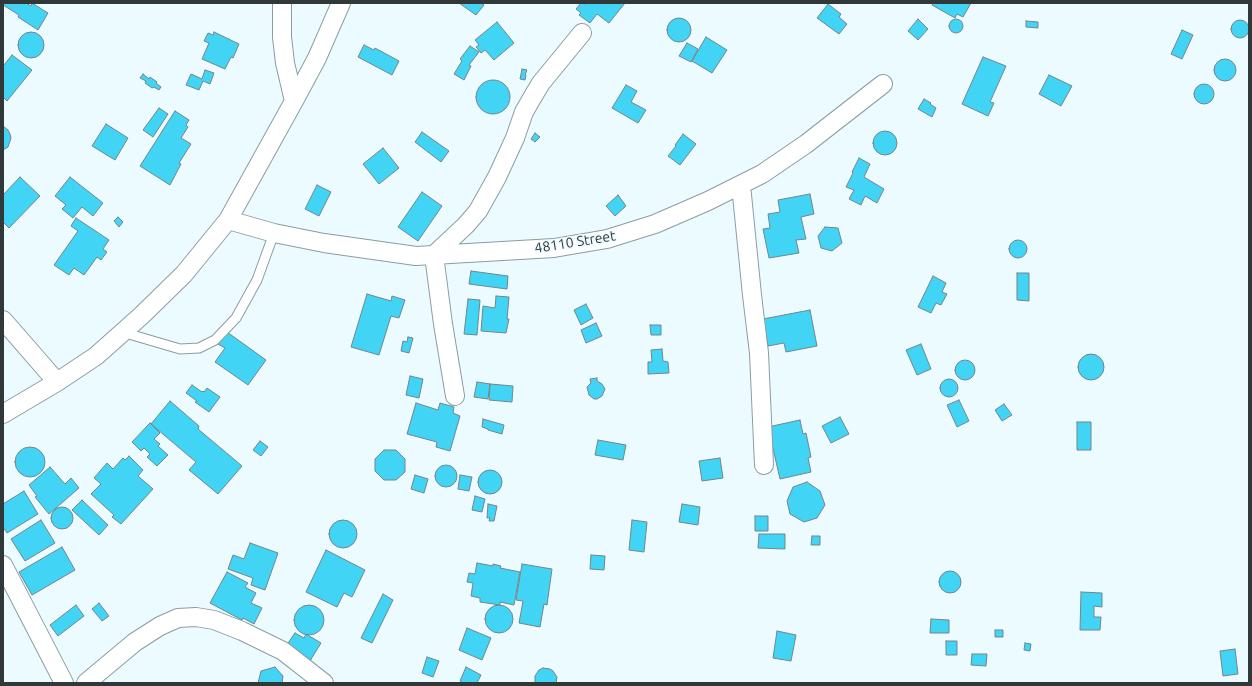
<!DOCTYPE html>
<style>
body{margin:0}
#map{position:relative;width:1252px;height:686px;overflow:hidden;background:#ecfbff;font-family:Ubuntu,sans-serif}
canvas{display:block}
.frame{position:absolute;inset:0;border:4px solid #31383a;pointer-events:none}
</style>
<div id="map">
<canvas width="1252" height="686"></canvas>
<div class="frame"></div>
</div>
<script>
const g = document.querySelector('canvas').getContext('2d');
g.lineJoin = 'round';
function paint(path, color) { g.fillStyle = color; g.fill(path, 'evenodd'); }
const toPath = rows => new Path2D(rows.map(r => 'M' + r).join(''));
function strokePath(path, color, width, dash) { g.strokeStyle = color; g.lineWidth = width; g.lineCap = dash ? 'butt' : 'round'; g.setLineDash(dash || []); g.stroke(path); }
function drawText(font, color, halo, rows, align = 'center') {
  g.font = font + ' Ubuntu,sans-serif'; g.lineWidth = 3; g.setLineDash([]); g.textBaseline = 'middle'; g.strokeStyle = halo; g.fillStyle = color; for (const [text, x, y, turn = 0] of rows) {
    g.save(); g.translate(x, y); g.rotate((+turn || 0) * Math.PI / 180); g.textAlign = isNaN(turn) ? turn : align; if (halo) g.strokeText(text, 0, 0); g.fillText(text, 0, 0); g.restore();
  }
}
const building = toPath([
 [3,3,26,3,31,6,32,3,48,13,38,30,18,17,19,15,3,5,3,3],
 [459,3,481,3,484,5,476,15,459,3],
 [581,3,586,4,586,3,625,3,609,23,597,14,590,23,579,15,581,13,576,9,581,3],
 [933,3,971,3,963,17,957,14,955,18,932,5,933,3],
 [828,4,841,14,839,17,847,24,839,34,817,18,828,4],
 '667 30a12 12 0 1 1 24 0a12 12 0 1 1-24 0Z',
 [918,19,928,29,918,40,908,31,918,19],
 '949 26a7 7 0 1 1 14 0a7 7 0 1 1-14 0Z',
 '1231 29a9 9 0 1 1 18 0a9 9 0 1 1-18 0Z',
 [1026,21,1038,22,1038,28,1026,27,1026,21],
 [497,22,514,43,494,60,485,50,481,53,476,47,479,45,475,40,497,22],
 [1182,30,1193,35,1182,59,1171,54,1182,30],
 '18 45a13 13 0 1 1 26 0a13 13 0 1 1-26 0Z',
 [214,32,239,44,233,58,231,57,225,69,202,59,209,43,204,41,208,33,213,35,214,32],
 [706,37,727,50,712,73,692,61,706,37],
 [687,43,698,49,691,62,679,56,687,43],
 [364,45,374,50,375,48,399,61,392,75,358,57,364,45],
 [470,46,479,52,469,65,471,66,464,80,454,74,462,61,460,59,470,46],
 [12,55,32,70,7,101,3,97,3,64,4,65,12,55],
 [983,57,1006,66,990,102,994,103,988,116,962,104,983,57],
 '1214 70a11 11 0 1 1 22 0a11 11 0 1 1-22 0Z',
 [522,69,527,70,525,75,526,75,525,80,520,79,522,69],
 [205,70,214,73,210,84,203,81,199,90,186,85,191,74,202,79,205,70],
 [143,74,149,79,150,77,157,82,156,83,161,87,159,90,154,87,152,88,145,83,146,81,140,78,143,74],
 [1049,75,1072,86,1061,106,1039,94,1049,75],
 '476 97a17 17 0 1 1 34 0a17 17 0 1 1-34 0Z',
 '1194 94a10 10 0 1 1 20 0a10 10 0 1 1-20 0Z',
 [626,85,637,91,631,102,646,110,638,123,612,108,626,85],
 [924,99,931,103,930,104,936,108,932,117,918,109,924,99],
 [159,108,168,114,153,137,143,130,159,108],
 [175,111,189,120,186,125,188,127,181,138,191,144,179,163,181,164,170,185,140,166,175,111],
 [106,124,128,138,115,160,92,146,106,124],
 [3,126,8,130,10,134,11,138,8,147,3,150,3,126],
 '873 143a12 12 0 1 1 24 0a12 12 0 1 1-24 0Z',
 [422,132,449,151,441,162,415,142,422,132],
 [535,133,540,137,535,142,531,139,535,133],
 [683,134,696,144,680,165,668,156,676,146,675,145,683,134],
 [383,148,399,168,379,184,363,164,383,148],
 [859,158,870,164,864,177,884,189,877,203,865,196,861,205,849,199,854,190,846,187,853,173,852,172,859,158],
 [20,177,40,196,9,228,3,222,3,195,20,177],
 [70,177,103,203,93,216,82,207,73,218,62,209,66,205,55,196,70,177],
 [317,185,331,192,319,216,305,209,317,185],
 [422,192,442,206,418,241,398,227,422,192],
 [810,194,814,214,801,217,806,239,796,240,799,253,769,258,763,229,770,228,768,214,780,212,778,200,810,194],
 [618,195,626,206,615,216,606,206,618,195],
 [118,217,123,222,119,227,114,221,118,217],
 [76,218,109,240,103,249,107,252,101,260,97,257,84,275,74,268,69,275,54,265,78,231,71,226,76,218],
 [825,227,838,228,842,243,832,251,821,248,818,236,825,227],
 '1009 249a9 9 0 1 1 18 0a9 9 0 1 1-18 0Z',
 [471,271,508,276,507,289,469,284,471,271],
 [1017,273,1029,273,1029,301,1017,300,1017,273],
 [933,276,946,283,942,292,947,294,941,305,936,303,931,313,918,307,933,276],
 [367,294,391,301,392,296,405,300,399,318,391,316,379,355,351,347,367,294],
 [496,296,509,297,507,319,509,319,506,333,481,331,483,306,495,308,496,296],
 [468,299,480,300,477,335,464,334,468,299],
 [586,304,593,318,581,325,574,310,586,304],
 [810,310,817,346,786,352,784,343,768,346,763,319,810,310],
 [596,323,602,336,586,343,581,330,596,323],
 [650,325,661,325,661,335,651,335,650,325],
 [227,332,266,360,248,385,215,362,225,348,218,344,227,332],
 [408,337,413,338,409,353,401,351,403,341,407,342,408,337],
 [921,344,931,369,917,375,906,350,921,344],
 [662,349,663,361,668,362,669,373,648,374,648,362,652,362,651,350,662,349],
 '1078 367a13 13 0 1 1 26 0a13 13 0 1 1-26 0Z',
 '955 370a10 10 0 1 1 20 0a10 10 0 1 1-20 0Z',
 [410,376,423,379,419,398,406,395,410,376],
 [597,378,597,381,602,384,605,389,602,396,597,399,594,399,589,395,587,387,591,383,590,379,597,378],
 '940 388a9 9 0 1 1 18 0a9 9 0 1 1-18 0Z',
 [477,382,490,384,488,399,474,397,477,382],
 [490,384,513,386,512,402,489,400,490,384],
 [192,385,202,392,203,391,204,392,207,388,220,397,209,412,195,402,197,401,186,393,192,385],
 [959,400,969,421,957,427,947,405,959,400],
 [170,401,199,426,198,429,242,466,218,494,189,470,196,462,151,424,170,401],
 [416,403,438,410,440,403,454,407,453,413,460,416,450,451,436,447,437,442,407,434,416,403],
 [1004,404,1012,415,1002,421,995,410,1004,404],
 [840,417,849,434,831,443,822,426,840,417],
 [483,419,504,425,502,434,488,430,488,429,482,427,483,419],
 [800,420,803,434,806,433,811,457,808,458,811,472,780,479,768,427,800,420],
 [1077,422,1091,422,1091,450,1077,450,1077,422],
 [150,423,160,433,154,439,160,444,158,446,168,455,157,466,147,457,150,454,144,448,141,451,132,442,150,423],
 [598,440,626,445,623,460,595,455,598,440],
 [260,441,268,447,261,456,253,450,260,441],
 '15 462a15 15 0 1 1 30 0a15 15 0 1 1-30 0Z',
 [384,450,396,450,405,459,405,472,396,480,384,480,375,471,375,459,384,450],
 [129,456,143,470,138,476,153,489,121,524,112,517,114,515,91,494,101,484,94,478,107,463,113,469,123,458,125,460,129,456],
 [720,458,723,478,702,481,699,461,720,458],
 '435 476a11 11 0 1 1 22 0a11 11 0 1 1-22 0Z',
 [50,467,65,484,71,478,79,488,49,514,35,497,37,496,29,485,50,467],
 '478 482a12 12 0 1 1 24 0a12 12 0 1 1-24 0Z',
 [415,475,428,479,424,493,411,489,415,475],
 [460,475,472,477,469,491,458,489,460,475],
 [807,482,820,491,825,505,817,518,804,522,790,514,787,501,793,487,807,482],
 [24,491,38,514,7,533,3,527,3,504,24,491],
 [475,496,485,499,482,512,472,510,475,496],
 [82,500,108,525,99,535,72,510,82,500],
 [488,504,497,506,494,521,489,521,490,518,487,518,488,504],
 [682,504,700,507,698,525,679,522,682,504],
 '51 518a11 11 0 1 1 22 0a11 11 0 1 1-22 0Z',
 [755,516,768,516,768,531,755,531,755,516],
 [41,520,55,543,25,561,11,539,41,520],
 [632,520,647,522,644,552,629,550,632,520],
 '329 534a14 14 0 1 1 28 0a14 14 0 1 1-28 0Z',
 [759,534,785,534,785,549,758,548,759,534],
 [812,536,820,536,820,545,811,545,812,536],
 [250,543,278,553,265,590,251,585,253,578,228,569,233,555,244,559,250,543],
 [62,547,75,570,32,595,19,572,62,547],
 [326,550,365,570,352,597,344,593,337,607,306,592,326,550],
 [591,555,605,556,604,570,590,569,591,555],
 [477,563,493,566,493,564,501,566,500,568,520,572,514,605,500,602,500,605,480,602,480,598,471,596,473,583,467,582,469,573,475,574,477,563],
 [522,564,552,569,547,605,544,604,540,627,519,623,523,601,516,600,522,564],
 '939 582a11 11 0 1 1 22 0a11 11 0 1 1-22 0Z',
 [227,572,248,583,245,587,256,593,251,603,262,608,254,624,243,618,242,620,210,603,227,572],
 [1081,592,1102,593,1102,607,1094,606,1094,617,1101,617,1100,630,1080,630,1081,592],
 [383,594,393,600,372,643,361,638,383,594],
 [99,603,109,616,102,621,92,609,99,603],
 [76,605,84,616,58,636,50,625,76,605],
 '294 620a15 15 0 1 1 30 0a15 15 0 1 1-30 0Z',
 '485 619a14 14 0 1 1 28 0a14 14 0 1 1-28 0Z',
 [931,619,949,620,949,633,930,633,931,619],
 [467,628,491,638,482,660,459,650,467,628],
 [995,630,1003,630,1003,637,995,637,995,630],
 [777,631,796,635,791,661,773,658,777,631],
 [295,633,304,638,306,634,321,643,310,661,286,646,295,633],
 [946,641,957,641,957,655,946,655,946,641],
 [1025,643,1031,644,1030,651,1024,650,1025,643],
 [1235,649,1238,674,1223,676,1220,651,1235,649],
 [972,654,987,654,986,666,971,665,972,654],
 [427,657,439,661,433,677,422,673,427,657],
 [275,667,283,676,282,683,258,683,261,671,275,667],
 [466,667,481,675,477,683,464,683,460,681,466,667],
 [543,668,550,669,553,671,557,677,556,683,535,683,535,676,539,670,543,668]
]);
paint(building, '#41d4f5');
strokePath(building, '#74858a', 1);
const service = toPath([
 [122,332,180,349,199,348,215,340,236,318,257,280,274,233]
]);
const minor = toPath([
 [282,3,282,37,285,63,294,101],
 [741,185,752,295,759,353,764,465],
 [228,220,274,233,324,243,416,256,554,248,607,239,655,224,708,201,762,174,806,144,883,84],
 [3,320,57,382],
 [455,396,443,324,434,255,466,225,478,211,497,177,515,138,524,112,532,98,541,83,582,33],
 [3,414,57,382,96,356,141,316,184,274,228,220,294,101,317,58,341,3],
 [3,565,64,683],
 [86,683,135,642,160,626,178,618,196,617,214,620,242,631,283,651,324,683]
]);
strokePath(service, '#8b9da2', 11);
strokePath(minor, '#8b9da2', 20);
strokePath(service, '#fff', 9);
strokePath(minor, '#fff', 18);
drawText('14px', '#31383a', '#ecfbff', [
 ["48110 Street",575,242,-9]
]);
</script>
